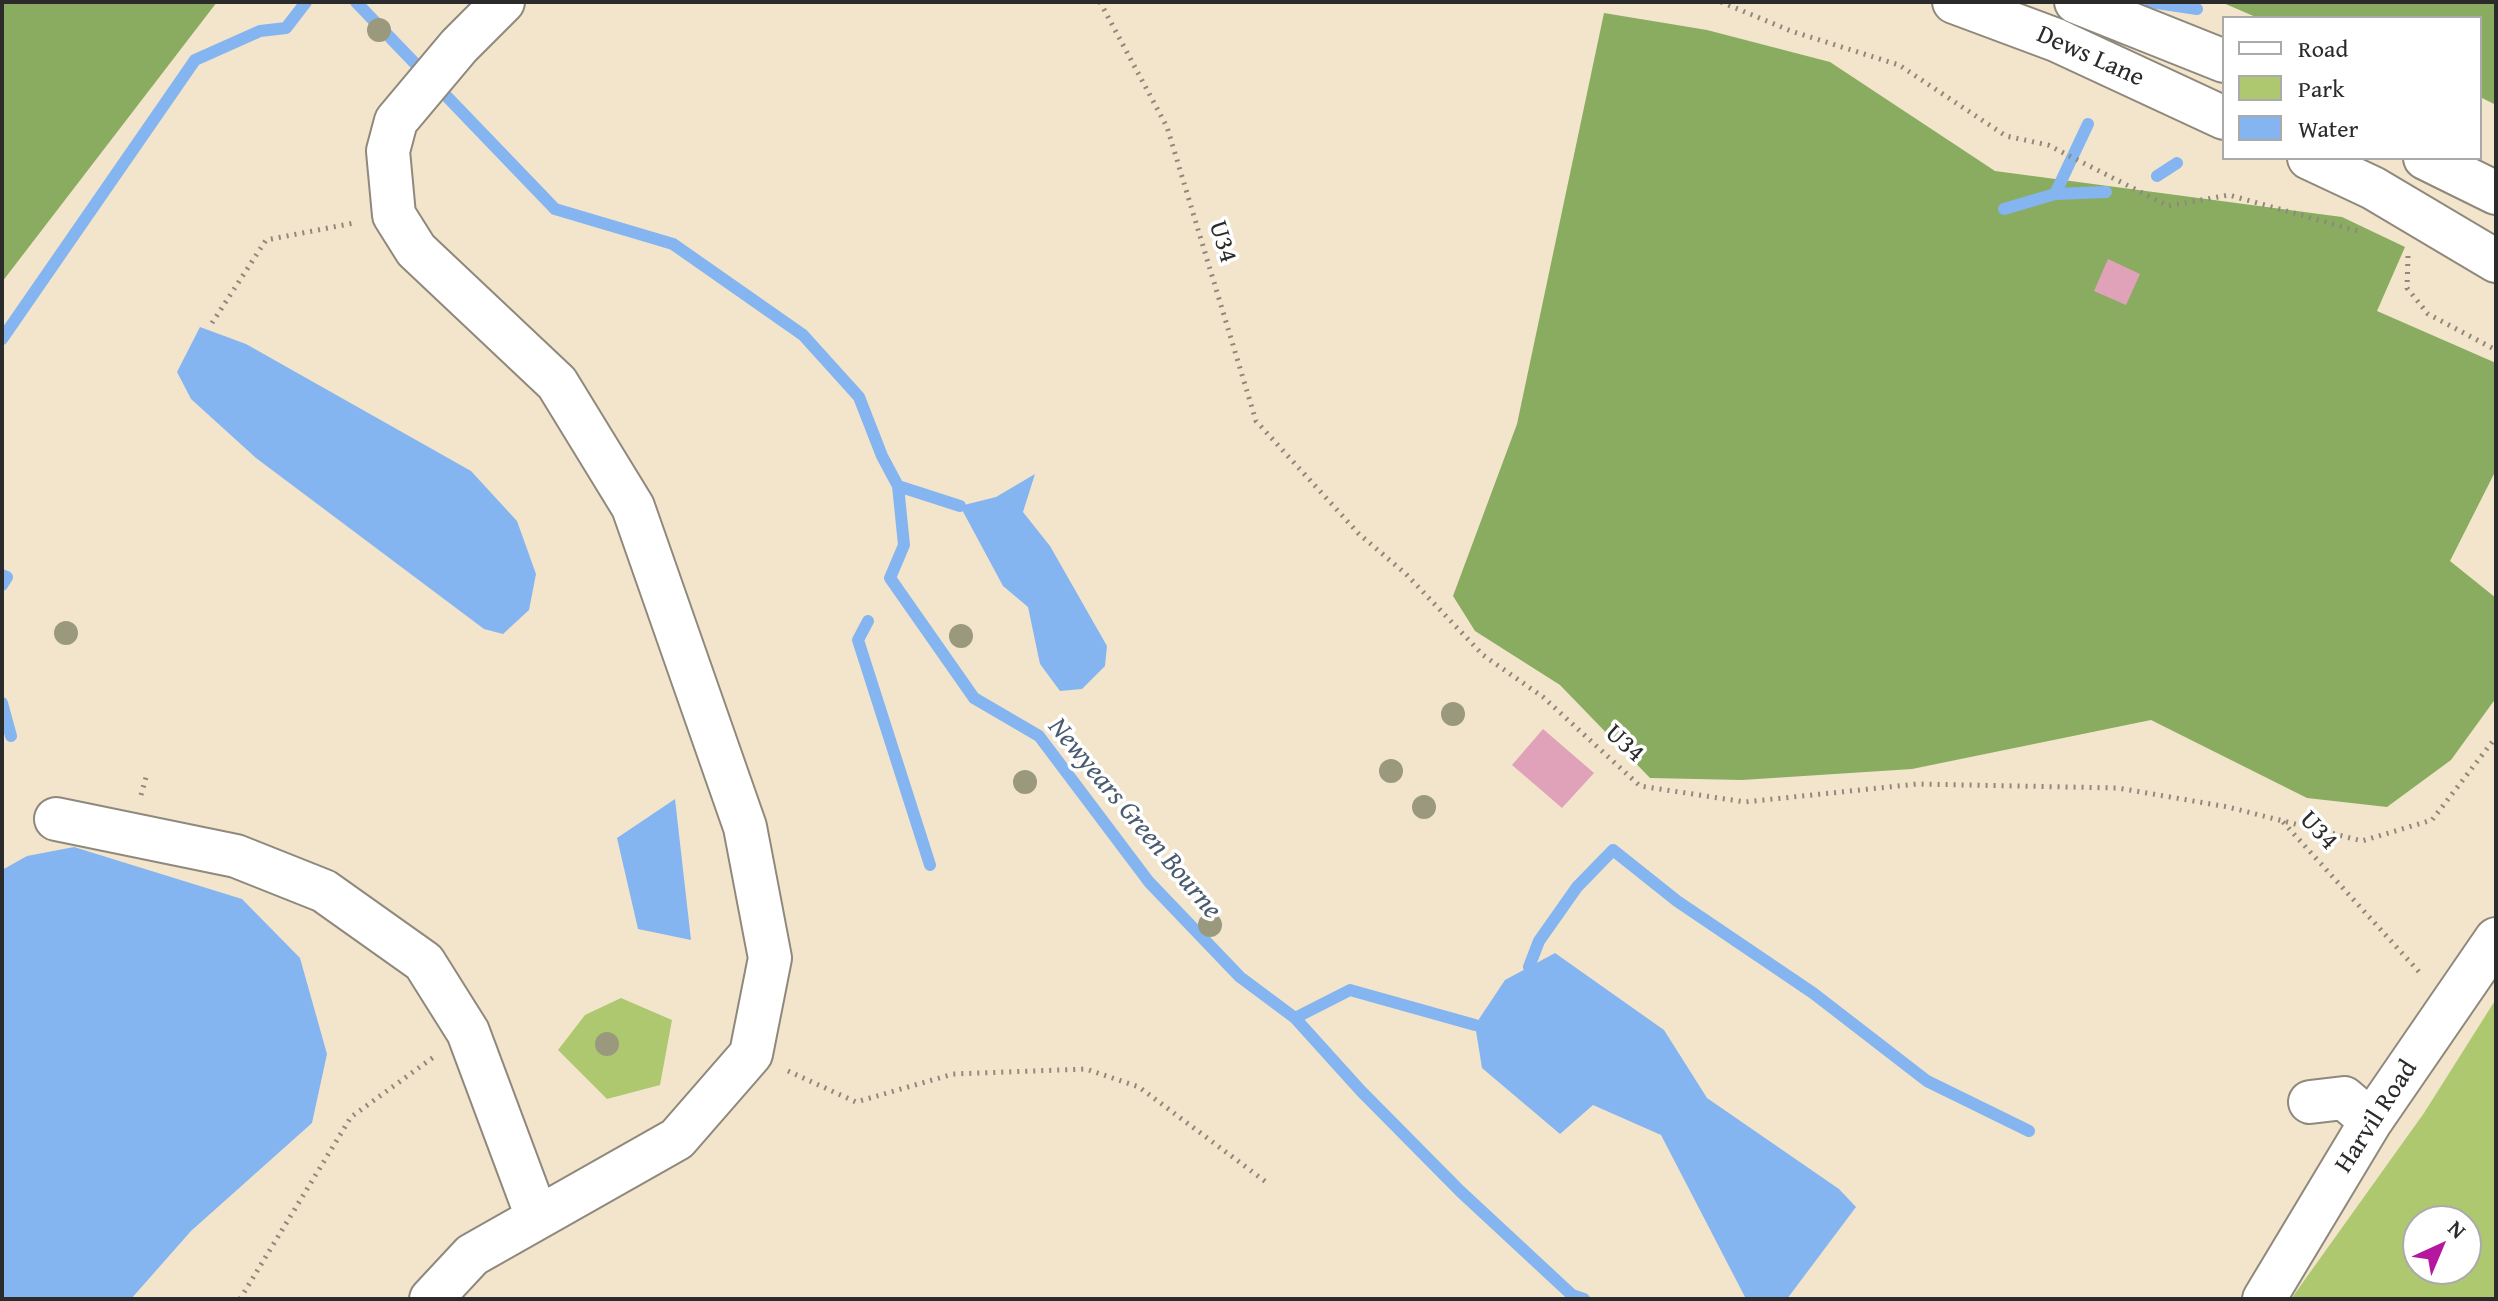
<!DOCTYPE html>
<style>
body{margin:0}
#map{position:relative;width:2498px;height:1301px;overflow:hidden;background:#f3e5cc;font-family:"Gentium Book Plus",serif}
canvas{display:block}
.frame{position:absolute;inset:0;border:4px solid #2b2b2b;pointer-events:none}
.legend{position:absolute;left:2222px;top:16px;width:260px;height:144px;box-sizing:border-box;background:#fff;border:2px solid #aaa;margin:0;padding:10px 14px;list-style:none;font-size:24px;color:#2b2b2b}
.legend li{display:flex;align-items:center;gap:16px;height:40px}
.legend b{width:40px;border:2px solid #aaa}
.north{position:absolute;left:2402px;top:1205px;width:80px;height:80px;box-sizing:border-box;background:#fff;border:2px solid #aaa;border-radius:50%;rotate:44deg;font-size:22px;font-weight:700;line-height:32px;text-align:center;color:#2b2b2b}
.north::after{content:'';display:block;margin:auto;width:28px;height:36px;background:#b5179e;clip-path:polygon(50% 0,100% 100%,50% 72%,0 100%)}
</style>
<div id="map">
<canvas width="2498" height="1301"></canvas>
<div class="frame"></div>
<ul class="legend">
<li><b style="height:10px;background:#fff"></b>Road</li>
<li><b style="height:22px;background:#adc86e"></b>Park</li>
<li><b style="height:22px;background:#85b5f0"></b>Water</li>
</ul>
<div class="north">N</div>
</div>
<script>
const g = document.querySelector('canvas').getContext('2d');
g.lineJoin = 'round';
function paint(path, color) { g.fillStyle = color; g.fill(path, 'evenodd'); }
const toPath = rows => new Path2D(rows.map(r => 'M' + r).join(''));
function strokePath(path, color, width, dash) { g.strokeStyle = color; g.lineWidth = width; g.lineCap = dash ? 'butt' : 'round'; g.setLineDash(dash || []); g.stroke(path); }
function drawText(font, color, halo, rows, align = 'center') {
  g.font = font + ' "Gentium Book Plus",serif'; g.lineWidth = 7; g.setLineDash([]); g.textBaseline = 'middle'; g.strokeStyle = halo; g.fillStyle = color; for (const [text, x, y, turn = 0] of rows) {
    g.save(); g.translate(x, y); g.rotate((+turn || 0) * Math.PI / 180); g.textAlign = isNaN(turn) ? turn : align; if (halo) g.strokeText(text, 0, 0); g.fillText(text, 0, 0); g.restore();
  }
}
paint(toPath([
 [621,998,672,1020,660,1085,607,1099,558,1050,585,1015],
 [2496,999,2496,1299,2291,1299,2424,1113],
 [2418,1221,2466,1221,2466,1269,2418,1269]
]), '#adc86e');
paint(toPath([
 [2,2,217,2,2,282],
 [2221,2,2496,2,2496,105,2480,97,2480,18,2258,18],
 [1604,13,1707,30,1830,62,1995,171,2342,217,2405,247,2377,311,2496,363,2496,470,2450,561,2496,598,2496,698,2451,760,2387,807,2307,798,2151,720,1912,769,1742,780,1650,778,1560,685,1475,631,1453,596,1517,424]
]), '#8aac61');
paint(toPath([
 [200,327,246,344,471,471,517,521,536,574,529,610,503,634,484,629,256,458,191,399,177,372],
 [1035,474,1023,512,1050,546,1107,646,1105,666,1082,689,1060,691,1040,664,1028,607,1003,586,960,506,996,497],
 [675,799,691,940,638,929,617,838],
 [74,847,242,899,300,958,327,1054,312,1123,191,1231,131,1299,2,1299,2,870,27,856],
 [1555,953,1664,1030,1707,1098,1839,1189,1856,1207,1787,1299,1746,1299,1661,1135,1593,1105,1560,1134,1482,1068,1475,1025,1505,980]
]), '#85b5f0');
strokePath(toPath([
 [356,2,555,209,673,244,803,335,859,397,882,456,898,486,904,545,890,578,974,698,1039,736,1149,882,1240,977,1295,1018,1361,1091,1460,1191,1572,1295,1584,1299],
 [2150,2,2197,9],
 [2157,176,2177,163],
 [2055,194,2088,124],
 [2004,209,2055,194,2106,192],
 [2,339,195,60,260,31,286,28,306,2],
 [898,486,960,506],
 [2,575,7,577,2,585],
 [868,621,858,640,930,865],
 [2,703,11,736],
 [1529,967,1539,941,1577,887,1613,850,1677,901,1813,993,1927,1081,2029,1131],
 [1295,1018,1350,990,1475,1025]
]), '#85b5f0', 12);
paint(toPath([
 [2108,259,2140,274,2126,305,2094,291],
 [1543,729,1594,773,1562,808,1512,765]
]), '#e0a2b8');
const minor = toPath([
 [1954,2,2056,40,2224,118],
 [2076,2,2224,61],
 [2309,158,2373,188,2496,261],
 [2425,158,2496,193],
 [56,819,236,856,324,891,424,962,468,1032,537,1217],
 [2310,1102,2344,1098,2371,1121],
 [431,1299,472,1255,677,1139,751,1054,770,958,745,827,633,507,557,383,416,250,394,215,388,151,396,121,459,46,503,2],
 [2264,1299,2371,1121,2496,939]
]);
strokePath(minor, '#8f887c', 46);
strokePath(toPath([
 [1100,2,1167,127,1256,421,1359,534,1406,574,1483,655,1543,697,1640,786,1745,802,1917,784,2118,788,2228,807,2362,841,2432,820,2496,737],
 [1721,2,1791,31,1899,65,2006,136,2048,145,2168,206,2229,195,2358,231],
 [2408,256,2407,288,2428,314,2496,350],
 [212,323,266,240,354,223],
 [141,795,147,774],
 [2283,822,2421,974],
 [788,1071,856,1102,953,1074,1086,1069,1139,1087,1266,1182],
 [240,1299,351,1117,435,1056]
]), '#8f887c', 5, [2, 6]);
strokePath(minor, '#fff', 42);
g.fillStyle = '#9a997e';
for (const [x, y] of [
 [379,30],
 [66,633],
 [961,636],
 [1453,714],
 [1391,771],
 [1025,782],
 [1424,807],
 [1210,925],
 [607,1044]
]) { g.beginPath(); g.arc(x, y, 12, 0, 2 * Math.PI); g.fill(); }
drawText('26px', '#2b2b2b', '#fff', [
 ["Dews Lane",2090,57,24],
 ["U34",1222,242,73],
 ["U34",1624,744,42],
 ["U34",2318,831,47],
 ["Harvil Road",2377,1117,-57]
]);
drawText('italic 28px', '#4a5b70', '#fff', [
 ["Newyears Green Bourne",1134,819,50]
]);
</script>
